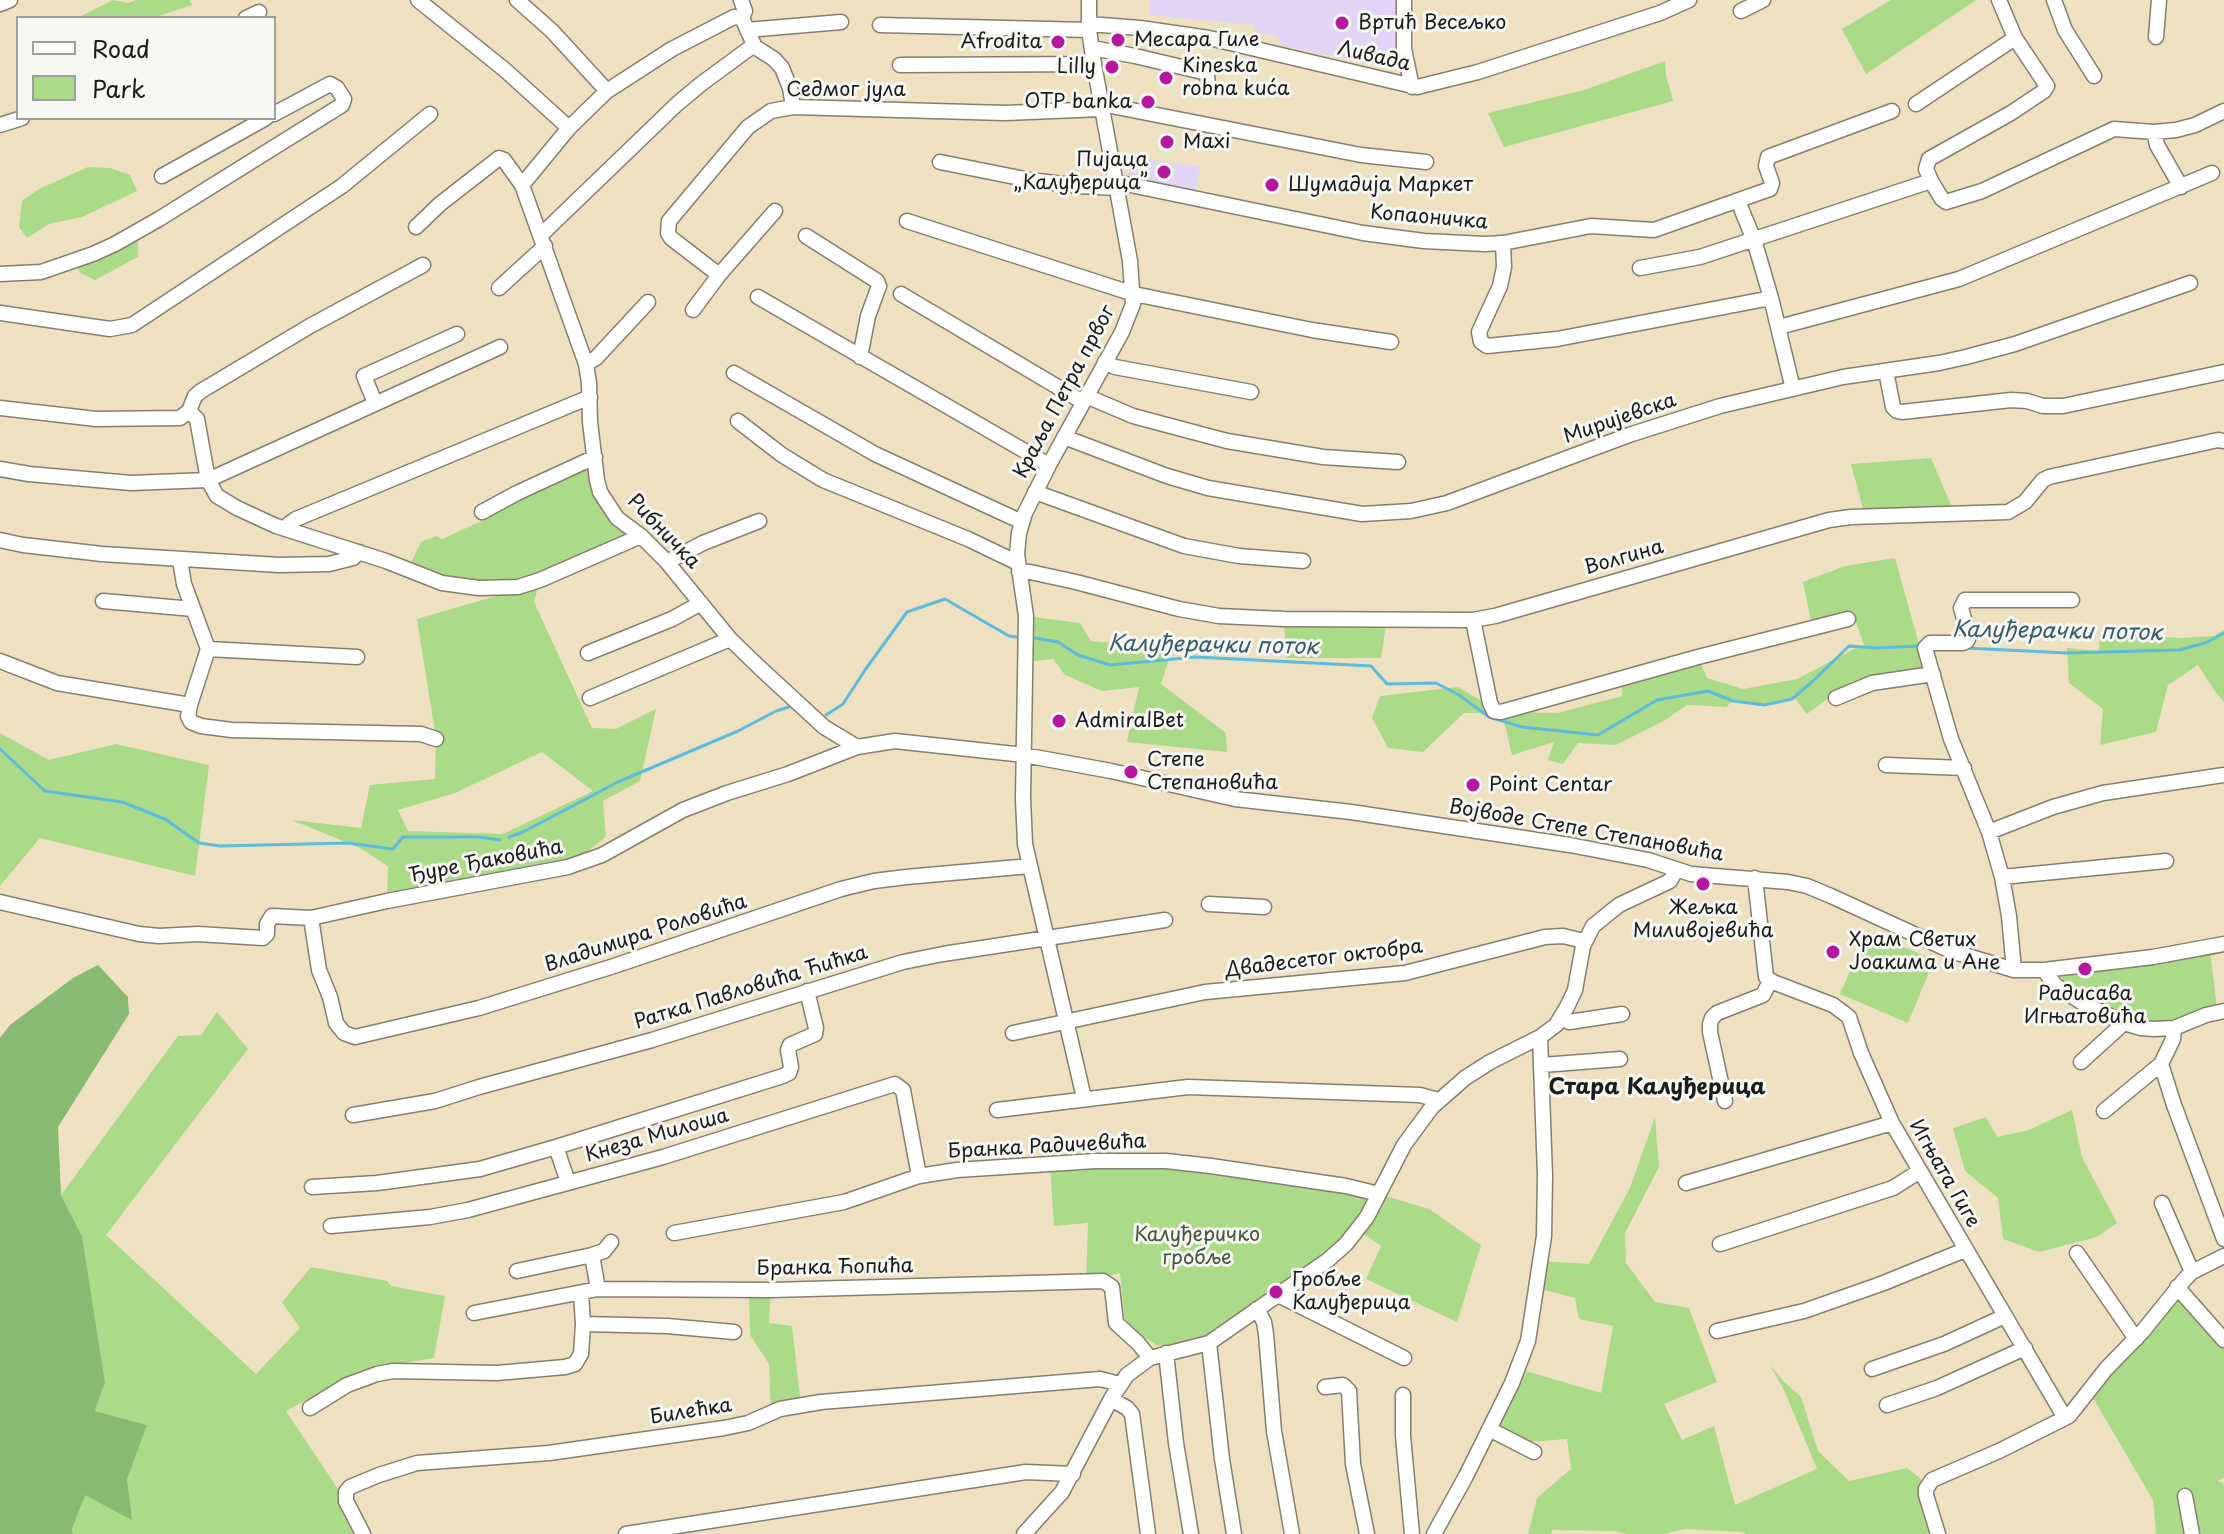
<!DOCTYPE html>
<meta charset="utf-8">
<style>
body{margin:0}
#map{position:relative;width:2224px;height:1534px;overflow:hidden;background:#eee1c2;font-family:"Playpen Sans",sans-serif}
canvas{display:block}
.legend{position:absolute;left:16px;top:16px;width:260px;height:104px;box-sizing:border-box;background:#f6f6f2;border:2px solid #9f9f9c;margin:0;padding:10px 14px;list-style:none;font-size:24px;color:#1c1c1c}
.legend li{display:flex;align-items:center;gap:16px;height:40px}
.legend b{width:40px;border:2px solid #9f9f9c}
</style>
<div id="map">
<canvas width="2224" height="1534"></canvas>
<ul class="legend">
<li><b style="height:10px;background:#fff"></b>Road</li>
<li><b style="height:22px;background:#abda88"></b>Park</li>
</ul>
</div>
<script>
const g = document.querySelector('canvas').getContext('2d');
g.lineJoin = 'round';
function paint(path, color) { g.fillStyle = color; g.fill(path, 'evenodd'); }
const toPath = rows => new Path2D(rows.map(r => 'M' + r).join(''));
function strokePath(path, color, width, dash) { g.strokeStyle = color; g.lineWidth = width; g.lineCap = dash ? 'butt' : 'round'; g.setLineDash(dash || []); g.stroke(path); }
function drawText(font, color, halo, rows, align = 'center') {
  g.font = font + ' "Playpen Sans",sans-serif'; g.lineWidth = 6; g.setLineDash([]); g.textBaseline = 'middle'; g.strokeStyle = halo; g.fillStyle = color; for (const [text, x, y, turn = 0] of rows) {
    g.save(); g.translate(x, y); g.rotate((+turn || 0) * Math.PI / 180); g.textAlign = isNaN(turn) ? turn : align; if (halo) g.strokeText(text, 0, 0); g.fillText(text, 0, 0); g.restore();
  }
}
paint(toPath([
 [1150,0,1397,0,1398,70,1279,45,1278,36,1255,32,1255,25,1149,15],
 [1132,157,1200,167,1196,191,1128,177]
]), '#e1d4f4');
paint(toPath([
 [113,0,128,3,136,0,189,0,192,5,153,18,77,18],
 [1891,0,1976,0,1866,74,1842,29],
 [1665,61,1666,75,1673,101,1504,147,1488,113,1584,90],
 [88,167,111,168,130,175,137,191,82,217,49,224,27,238,19,227,22,201,39,189],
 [137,232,138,257,95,280,80,273,74,261],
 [1931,458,1954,512,1865,516,1851,464],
 [589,464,600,492,641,536,540,580,534,602,592,728,616,729,656,709,640,781,603,801,606,837,568,867,387,901,388,866,360,848,292,820,361,828,370,785,435,779,436,739,417,619,513,591,408,569,421,542,436,536,442,539,484,520,483,514],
 [542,752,593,791,503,834,408,831,398,810,455,793],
 [1895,558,1927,673,1834,694,1807,714,1795,698,1761,706,1733,701,1726,707,1687,705,1664,721,1616,745,1578,743,1563,764,1548,760,1554,742,1512,755,1502,713,1464,713,1423,752,1388,748,1372,718,1380,696,1458,687,1501,712,1558,713,1622,696,1622,679,1698,657,1707,678,1743,689,1797,679,1856,648,1865,647,1853,614,1811,621,1803,582,1845,566],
 [1026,616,1080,623,1091,641,1115,643,1140,642,1171,653,1161,684,1226,733,1227,752,1127,742,1139,687,1102,691,1065,675,1053,659,1026,662],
 [1387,618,1381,658,1286,658,1284,619],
 [2224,630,2224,702,2216,693,2198,665,2168,685,2156,732,2100,745,2103,709,2069,683,2067,648,2099,651,2100,633,2180,638,2214,636],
 [0,733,49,760,116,744,209,765,195,876,40,838,0,886],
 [1868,931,1934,960,1908,1023,1840,994],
 [2210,951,2217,1008,2173,1023,2142,1022,2128,1018,2065,987,2061,976,2158,963],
 [217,1012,248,1049,106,1235,256,1374,300,1328,282,1302,311,1267,387,1281,391,1286,445,1296,434,1358,362,1370,286,1411,346,1501,358,1534,73,1534,72,1529,85,1494,131,1519,126,1480,147,1425,95,1411,105,1382,82,1236,61,1195,178,1036,201,1035],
 [2072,1110,2082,1157,2117,1223,2097,1237,2039,1252,2003,1239,1998,1198,1965,1171,1953,1128,1986,1117,1997,1137,2029,1130],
 [1655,1117,1659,1167,1625,1233,1626,1263,1655,1302,1689,1308,1717,1382,1664,1404,1682,1440,1714,1426,1735,1505,1817,1469,1784,1390,1770,1365,1784,1382,1801,1397,1818,1451,1849,1481,1907,1468,1921,1479,1920,1503,1929,1534,1747,1534,1742,1532,1686,1529,1663,1534,1627,1534,1614,1531,1552,1530,1551,1534,1528,1534,1537,1498,1571,1469,1567,1439,1515,1443,1489,1429,1519,1369,1601,1393,1613,1326,1579,1319,1575,1298,1537,1288,1541,1261,1589,1264,1630,1188],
 [1144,1161,1371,1195,1358,1225,1330,1253,1204,1339,1158,1346,1125,1324,1120,1273,1086,1282,1088,1223,1054,1226,1050,1165],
 [1379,1194,1429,1209,1481,1245,1457,1322,1366,1279,1381,1246,1358,1230],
 [2177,1287,2224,1340,2224,1478,2217,1481,2223,1483,2224,1487,2224,1534,2156,1534,2153,1500,2089,1391],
 [749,1290,771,1290,769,1323,792,1326,801,1405,771,1412,769,1364,750,1335]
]), '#abda88');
paint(toPath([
 [98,965,128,997,129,1014,58,1127,61,1195,82,1236,105,1382,95,1411,147,1425,127,1479,132,1520,85,1495,72,1529,73,1534,0,1534,0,1038,10,1025,73,978]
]), '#88ba74');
strokePath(toPath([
 [1035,638,1058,642,1078,655,1110,665,1196,657,1371,666,1387,684,1436,683,1459,695,1489,717,1522,727,1598,735,1657,700,1708,691,1733,701,1765,705,1792,699,1813,681,1849,646,1878,648,1918,646],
 [1966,648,2067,653,2179,650,2205,643,2224,633],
 [826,715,843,704,865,670,907,612,945,599,1009,636,1017,637],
 [0,749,45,791,122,802,165,819,199,843,220,846,348,843,393,849,403,837,479,837,500,840],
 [509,837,523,832,618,782,738,731,776,711,792,706]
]), '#5dbcdb', 3);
const minor = toPath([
 [418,0,505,70,569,128],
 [517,0,552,31,607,91],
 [741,0,745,11,742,18],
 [1404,0,1404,49,1412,87],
 [1999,0,2015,38,2047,86,2044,91,2011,113,1929,159,1926,169,1931,181,1942,199,1946,202,1982,191,2114,129,2154,132,2176,130,2195,125,2224,111],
 [2054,0,2065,30,2094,76],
 [0,4,10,0],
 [1741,11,1763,0],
 [246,18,259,12],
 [742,18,734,17,672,49,607,91,569,128,522,185,586,364,589,383,590,422,597,480,600,492,617,518,641,536,667,562,730,639,760,668,824,727,857,747],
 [742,18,755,47,774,59,782,68,790,88,793,107],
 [1089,24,1140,28,1209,38,1417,87,1478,72,1660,13,1689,0],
 [880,25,1089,30],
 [747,30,841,22],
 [2156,37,2159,0],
 [1092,48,1135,56,1207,73,1208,86],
 [900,65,1094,64],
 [1101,104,1361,155,1426,162],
 [1916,104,2015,38],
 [0,125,22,118],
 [2154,132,2157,145,2181,187],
 [940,162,1030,180,1079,186,1117,188],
 [162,176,266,118],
 [1116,182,1363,233,1424,241,1485,244,1503,243,1591,226,1654,230,1770,189,1772,183,1766,166,1768,157,1892,111],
 [1738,201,1754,240,1771,298,1793,389],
 [907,221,1134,294,1312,330,1391,342],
 [416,227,440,204,499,158,504,160,522,185],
 [541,235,677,104,701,84,754,45],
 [806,236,877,281,879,286,868,316,860,357],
 [1503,243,1504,267,1500,286,1479,332,1481,342,1487,346,1557,339,1771,298],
 [1640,268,1700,257,1931,181],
 [0,274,41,272,93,254,115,244,159,219,342,105,344,99,337,88,330,84,274,114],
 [719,275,671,238,668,233,669,221,748,127,771,111,793,107,1005,113,1102,109],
 [499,288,545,246],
 [901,294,1083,402],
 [758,297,1049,465],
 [693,310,719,275,775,211],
 [0,313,110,329,132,325,342,186,430,114],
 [1779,327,1959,279,2212,173],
 [1105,362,1115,367,1251,392],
 [586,364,596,358,648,302],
 [1886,371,1893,407,1897,411,1902,412,2011,400,2027,401,2043,406,2063,406,2224,372],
 [734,373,875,454,1022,522],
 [1086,396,1133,416,1227,441,1323,457,1398,462],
 [375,403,364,376,457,334],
 [0,408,96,419,180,418,189,411,195,396,201,391,310,326,423,265],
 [189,411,197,419,208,480,217,496,237,508,276,526,386,561,442,583,479,588,518,587,540,580,641,536],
 [738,421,782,455,823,480,968,539,1018,563],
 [1064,437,1167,476,1208,488,1362,514,1411,511,1447,503,1629,435,1720,406,1843,377,1939,363,1966,357,2015,344,2190,283],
 [0,469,29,474,131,483,208,480,500,347],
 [1035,492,1184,546,1239,556,1303,561],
 [482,512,517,493,595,457],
 [287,529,289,524,296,519,590,397],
 [0,540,23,545,102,554,279,565,329,564,353,558,359,552],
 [180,560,184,584,208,649,190,705,188,716,191,722,201,726,232,730,421,734,436,739],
 [667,562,703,543,759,521],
 [1019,572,1030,572,1076,582,1179,609,1219,616,1284,619,1473,620,1495,616,1829,520,1851,517,2008,512,2025,502,2043,480,2049,477,2218,440,2224,441],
 [103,601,193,609],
 [1473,620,1490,703,1494,711,1501,712,1698,657,1848,619],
 [208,649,357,657],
 [588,653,672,619,701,603],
 [0,661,57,683,190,705],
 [590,698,730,639],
 [1836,698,1872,683,1933,674],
 [1886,765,1964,768],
 [1989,832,2053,807,2103,793,2224,775],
 [2002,877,2166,861],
 [1755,878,1766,977,1773,982,1833,1005,1849,1017,1861,1053,1892,1123,2065,1418],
 [0,902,139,934,159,936,198,934,263,938,267,934,267,924,272,916,311,918,387,901,568,867,602,855,683,810,727,793,788,774,857,747,895,741,1024,755,1111,771,1235,799,1351,812,1570,845,1648,860,1691,874,1788,882,1807,886,1831,896,1951,951,2014,970,2044,970,2153,957,2224,944],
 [1209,904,1264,907],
 [311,918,319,970,330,997,336,1023,344,1033,355,1037,479,1008,614,966,841,889,874,881,906,877,1030,866],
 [2014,970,2009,916,2002,877,1989,832,1951,739,1925,648,1930,643,1963,643,1967,641,1969,636,1961,608,1965,600,2072,600],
 [2044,970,2055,985,2081,1002,2124,1023,2141,1028,2154,1029,2174,1028,2206,1015,2224,1011],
 [1561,1018,1569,1022,1622,1014],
 [2174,1028,2173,1039,2161,1064,2174,1105,2224,1239],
 [1013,1033,1205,992,1405,973,1545,937,1563,936,1584,941],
 [2081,1062,2124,1023],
 [1542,1065,1620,1059],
 [1084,1098,1025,844,1023,799,1026,616,1017,554,1019,533,1025,513,1049,465,1122,332,1133,304,1130,261,1094,64,1089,30,1089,0],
 [1725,1101,1710,1032,1710,1024,1712,1018,1717,1013,1763,995,1770,981],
 [997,1110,1188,1087,1420,1095,1438,1100],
 [2104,1111,2161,1064],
 [353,1115,435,1101,479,1087,652,1040,903,962,943,954,1165,920],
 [556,1147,568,1182],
 [1686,1183,1892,1123],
 [312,1187,377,1183,480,1169,556,1147,783,1076,789,1073,791,1067,788,1050,790,1045,815,1034,816,1028,807,991],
 [2162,1203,2192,1272],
 [331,1226,430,1217,468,1210,663,1157,895,1084,903,1090,919,1176],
 [674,1233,844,1202,919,1176,957,1170,1095,1161,1166,1161,1211,1166,1346,1186,1379,1194],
 [1720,1244,1893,1188,1920,1171],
 [2077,1253,2136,1339],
 [592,1255,598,1289],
 [517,1271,592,1255,604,1251,611,1242],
 [2177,1287,2224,1340],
 [1278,1295,1404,1358],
 [1257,1309,1264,1322,1266,1334,1274,1431,1292,1534],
 [474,1313,598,1289,771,1290,1103,1281,1112,1287,1116,1323,1138,1343,1150,1358],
 [583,1324,667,1326,734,1332],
 [1717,1331,1804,1311,1881,1284,1965,1250],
 [1209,1343,1222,1459,1234,1534],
 [1166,1353,1176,1443,1191,1534],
 [1872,1369,1944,1344,2005,1316],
 [1325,1387,1343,1385,1349,1391,1353,1464,1367,1534],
 [1403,1395,1403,1436,1412,1534],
 [1111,1399,1127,1408,1132,1414,1148,1534],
 [1887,1405,1937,1388,2025,1348],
 [310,1408,347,1385,377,1374,393,1371,497,1373,565,1367,575,1364,581,1354,583,1324,581,1293],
 [1489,1429,1534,1452],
 [2185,1496,2192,1534],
 [363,1534,346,1501,346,1492,350,1487,379,1475,417,1463,549,1453,724,1428,748,1423,780,1409,821,1402,1100,1379,1120,1384],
 [626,1534,1026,1472,1073,1474],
 [1024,1534,1062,1492,1111,1399,1127,1375,1150,1358,1209,1343,1328,1260,1346,1244,1367,1217,1404,1145,1432,1107,1465,1078,1490,1062,1540,1037,1556,1025,1567,1007,1575,990,1583,946,1593,926,1619,905,1670,881,1676,870],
 [1434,1534,1466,1476,1512,1383,1528,1341,1544,1236,1545,1176,1540,1037],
 [1938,1534,1926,1495,1926,1489,1932,1480,1999,1451,2069,1416,2106,1369,2143,1331,2185,1279,2192,1272,2224,1256]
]);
strokePath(minor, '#857e6f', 17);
strokePath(minor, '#fff', 14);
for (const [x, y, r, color] of [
 [1342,23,8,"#b5179e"],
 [1118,40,8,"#b5179e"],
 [1058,42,8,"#b5179e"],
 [1112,67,8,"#b5179e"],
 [1166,78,8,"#b5179e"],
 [1148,102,8,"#b5179e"],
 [1167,142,8,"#b5179e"],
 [1164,172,8,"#b5179e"],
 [1272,185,8,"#b5179e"],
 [1059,721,8,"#b5179e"],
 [1131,772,8,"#b5179e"],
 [1473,785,8,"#b5179e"],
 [1703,884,8,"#b5179e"],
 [1833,952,8,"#b5179e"],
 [2085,969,8,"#b5179e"],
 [1276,1292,8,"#b5179e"]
]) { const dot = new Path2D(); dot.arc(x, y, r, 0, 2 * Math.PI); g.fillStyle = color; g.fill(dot); strokePath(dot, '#f6f6f2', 3); }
drawText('20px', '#1c1c1c', '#f6f6f2', [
 ["Вртић Весељко",1358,23],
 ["Месара Гиле",1134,40],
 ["Afrodita",1042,42,"right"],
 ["Kineska",1182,66],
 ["robna kuća",1182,89],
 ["Lilly",1096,67,"right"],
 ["OTP banka",1132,102,"right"],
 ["Maxi",1183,142],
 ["Пијаца",1148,160,"right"],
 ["„Калуђерица”",1148,183,"right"],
 ["Шумадија Маркет",1288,185],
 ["AdmiralBet",1075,721],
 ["Степе",1147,760],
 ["Степановића",1147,783],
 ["Point Centar",1489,785],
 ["Жељка",1703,908,"center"],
 ["Миливојевића",1703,931,"center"],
 ["Храм Светих",1849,940],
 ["Јоакима и Ане",1849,963],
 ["Радисава",2085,994,"center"],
 ["Игњатовића",2085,1017,"center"],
 ["Гробље",1292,1280],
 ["Калуђерица",1292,1303]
], 'left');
drawText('20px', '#1c1c1c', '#f6f6f2', [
 ["Ливада",1374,57,13],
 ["Седмог јула",846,90],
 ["Копаоничка",1429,218,5],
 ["Краља Петра првог",1065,392,-62],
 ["Миријевска",1620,419,-19],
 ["Рибничка",663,532,46],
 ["Волгина",1624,558,-16],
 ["Војводе Степе Степановића",1586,831,10],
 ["Ђуре Ђаковића",486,862,-11],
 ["Владимира Роловића",646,934,-18],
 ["Двадесетог октобра",1324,959,-7],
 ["Ратка Павловића Ћићка",751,988,-17],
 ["Кнеза Милоша",657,1136,-16],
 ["Бранка Радичевића",1047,1147,-3],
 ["Игњата Гиге",1944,1174,60],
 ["Бранка Ћопића",835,1268,-1],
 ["Билећка",691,1412,-9]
]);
drawText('20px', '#47553c', '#f6f6f2', [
 ["Калуђеричко",1197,1235],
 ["гробље",1197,1258]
]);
drawText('italic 22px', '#365c68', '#f6f6f2', [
 ["Калуђерачки поток",2057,632,1],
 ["Калуђерачки поток",1213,646,1]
]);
drawText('bold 22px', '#1c1c1c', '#f6f6f2', [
 ["Стара Калуђерица",1657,1088]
]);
</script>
